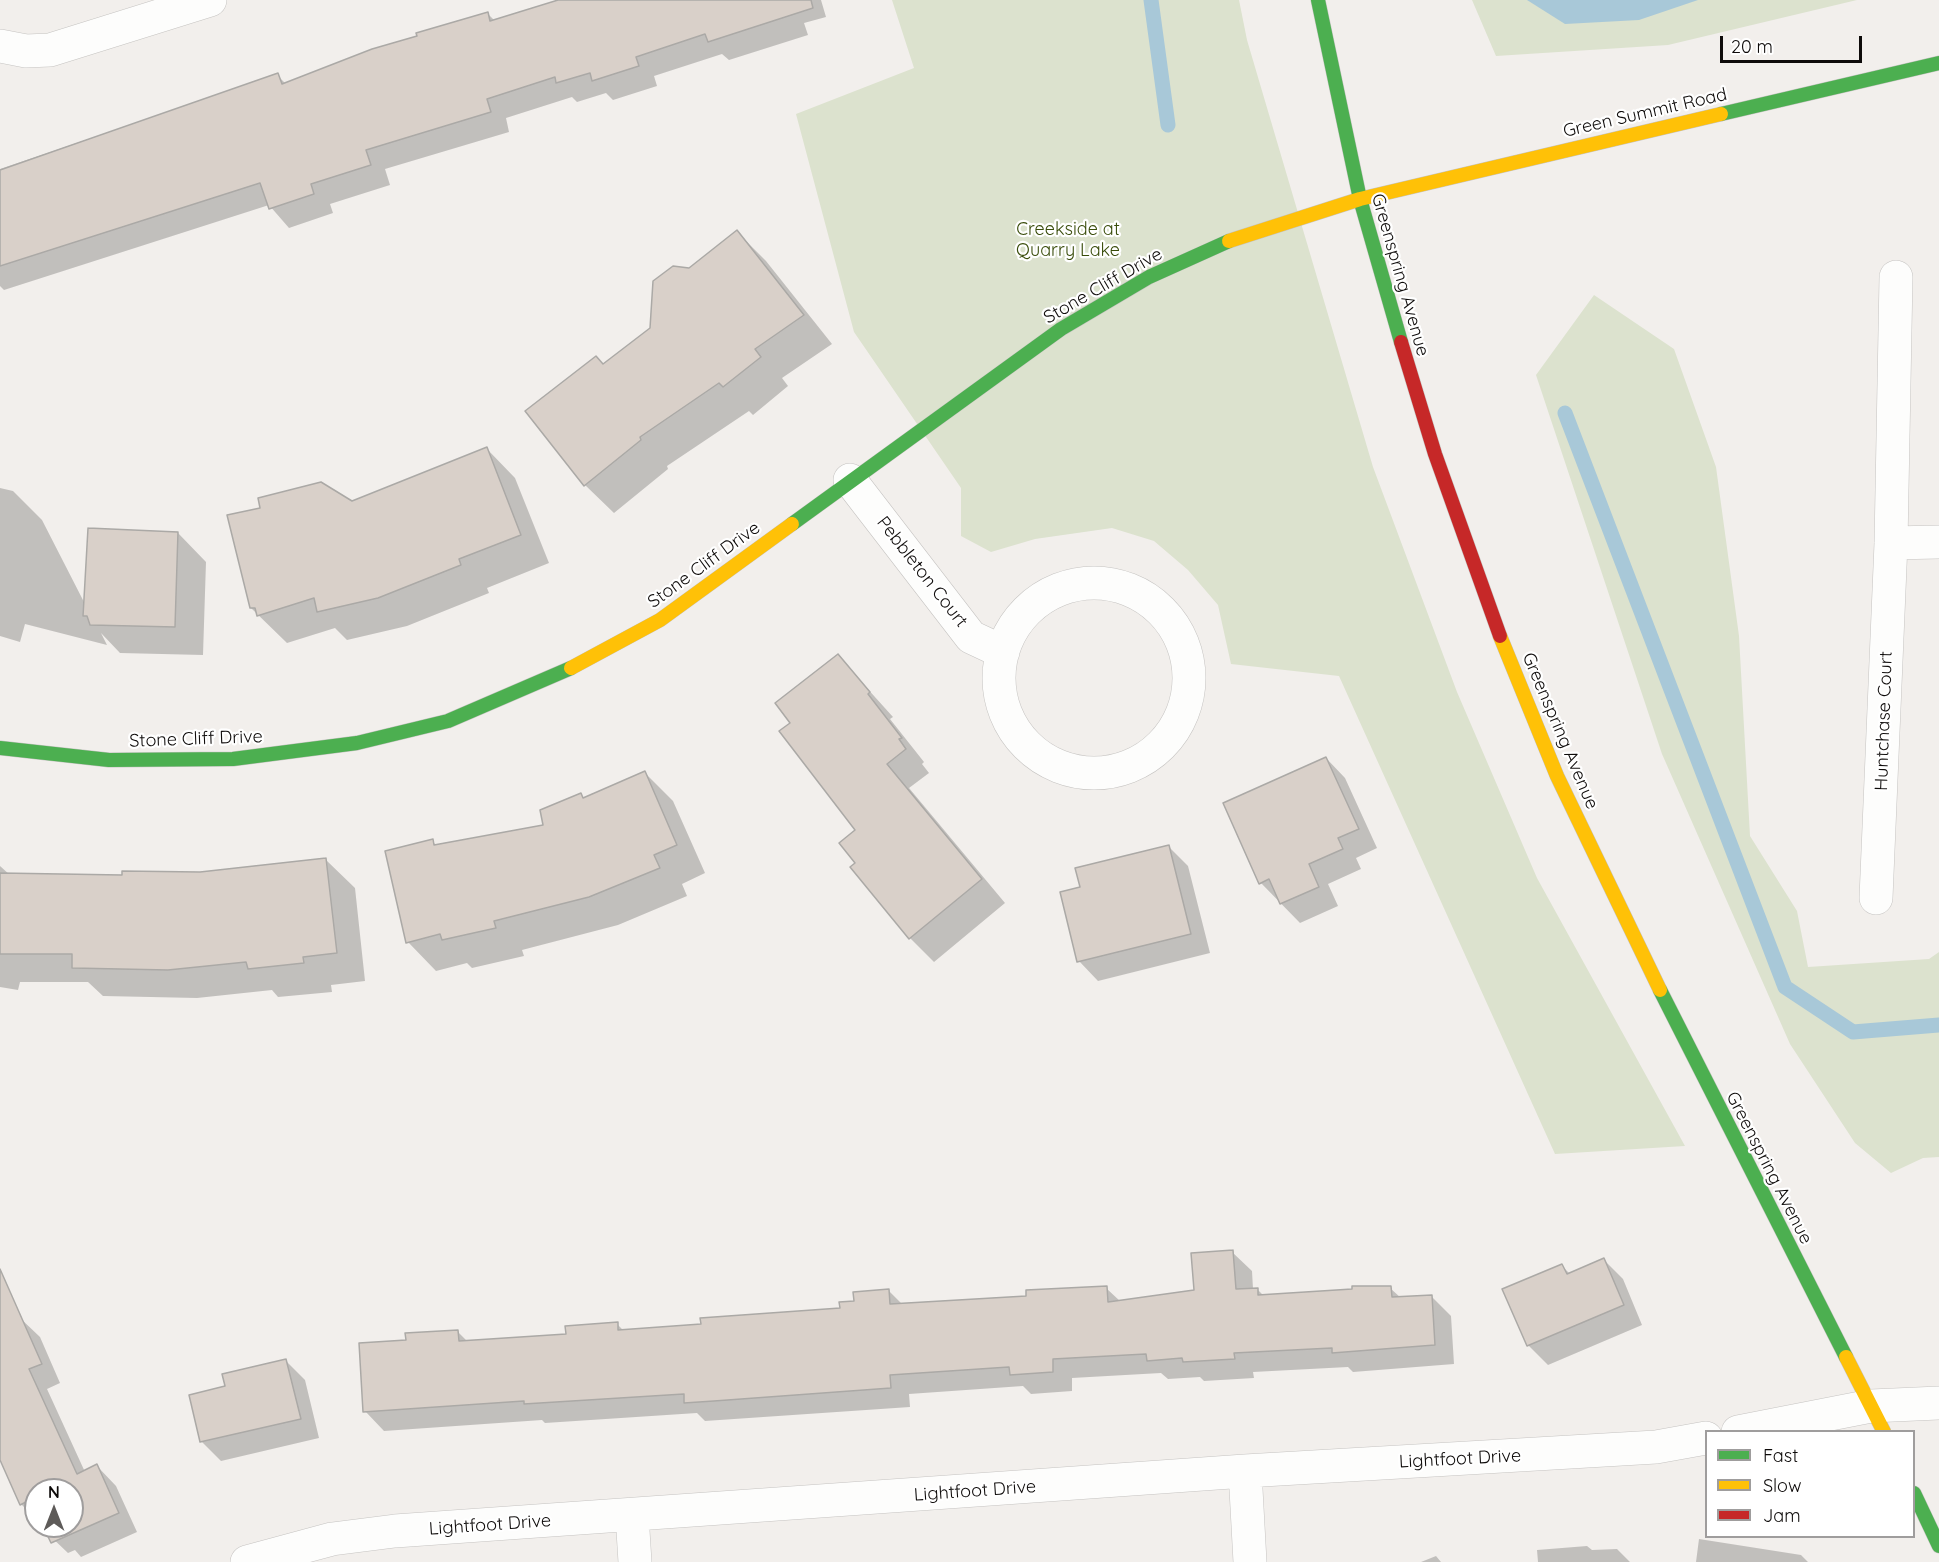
<!DOCTYPE html>
<style>
body{margin:0}
#map{position:relative;width:1939px;height:1562px;overflow:hidden;background:#f2efec;font-family:Quicksand,sans-serif}
canvas{display:block}
.legend{position:absolute;left:1705px;top:1430px;width:210px;height:108px;box-sizing:border-box;background:#fff;border:2px solid #9f9d9d;margin:0;padding:8px 10px;list-style:none;font-size:18px;color:#0e0b0a}
.legend li{display:flex;align-items:center;gap:12px;height:30px}
.legend b{width:30px;border:2px solid #9f9d9d}
.north{position:absolute;left:24px;top:1478px;width:60px;height:60px;box-sizing:border-box;background:#fff;border:2px solid #9f9d9d;border-radius:50%;rotate:0deg;font-size:16px;font-weight:700;line-height:24px;text-align:center;color:#0e0b0a}
.north::after{content:'';display:block;margin:auto;width:21px;height:27px;background:#5e5b59;clip-path:polygon(50% 0,100% 100%,50% 72%,0 100%)}
.scale{position:absolute;left:1720px;top:36px;width:142px;height:27px;box-sizing:border-box;border:3px solid #0e0b0a;border-top:0;padding-left:8px;font-size:18px;line-height:21px;white-space:nowrap;color:#0e0b0a;-webkit-text-stroke:4px #fff;paint-order:stroke}
</style>
<div id="map">
<canvas width="1939" height="1562"></canvas>
<ul class="legend">
<li><b style="height:8px;background:#4caf50"></b>Fast</li>
<li><b style="height:8px;background:#ffc107"></b>Slow</li>
<li><b style="height:8px;background:#c62828"></b>Jam</li>
</ul>
<div class="north">N</div>
<div class="scale">20 m</div>
</div>
<script>
const g = document.querySelector('canvas').getContext('2d');
g.lineJoin = 'round';
function paint(path, color) { g.fillStyle = color; g.fill(path, 'evenodd'); }
const toPath = rows => new Path2D(rows.map(r => 'M' + r).join(''));
function strokePath(path, color, width, dash) { g.strokeStyle = color; g.lineWidth = width; g.lineCap = dash ? 'butt' : 'round'; g.setLineDash(dash || []); g.stroke(path); }
function drawText(font, color, halo, rows, align = 'center') {
  g.font = font + ' Quicksand,sans-serif'; g.lineWidth = 4.5; g.setLineDash([]); g.textBaseline = 'middle'; g.strokeStyle = halo; g.fillStyle = color; for (const [text, x, y, turn = 0] of rows) {
    g.save(); g.translate(x, y); g.rotate((+turn || 0) * Math.PI / 180); g.textAlign = isNaN(turn) ? turn : align; if (halo) g.strokeText(text, 0, 0); g.fillText(text, 0, 0); g.restore();
  }
}
paint(toPath([
 [892,0,1239,0,1247,40,1373,467,1457,692,1537,878,1685,1146,1555,1154,1339,676,1231,664,1218,605,1188,570,1154,541,1112,528,1035,539,991,552,961,536,961,488,854,332,796,114,914,68],
 [1472,0,1857,0,1668,45,1496,56],
 [1594,295,1674,349,1716,467,1739,636,1750,836,1797,911,1808,967,1929,959,1939,952,1939,1157,1923,1158,1891,1173,1855,1143,1790,1044,1662,754,1536,375]
]), '#dce2ce');
paint(toPath([
 [1527,0,1698,0,1639,20,1565,24]
]), '#a8c8d8');
paint(toPath([
 [561,0,821,0,826,17,804,23,808,35,729,60,722,54,654,76,657,86,613,100,606,93,577,102,572,97,506,118,509,132,385,169,390,185,330,204,333,213,289,228,269,205,4,290,0,286,0,169,277,75,286,84,487,13,495,21],
 [737,232,766,261,832,344,782,378,788,386,753,415,749,411,667,466,668,469,614,513,585,485,652,329,690,269],
 [487,449,515,478,549,563,487,588,489,593,407,626,347,640,335,628,287,643,251,608,352,502],
 [0,488,13,491,42,520,85,604,178,533,206,562,203,655,120,653,101,633,107,645,25,624,20,642,0,636],
 [838,656,893,717,890,719,924,762,922,764,929,773,909,788,1005,903,934,962,910,938,857,863,857,830,792,724],
 [1326,758,1345,778,1377,848,1356,858,1361,869,1328,884,1338,906,1300,923,1261,883,1225,803],
 [645,773,673,801,705,873,682,884,687,896,618,925,522,950,524,956,472,968,467,963,436,971,408,942,432,841,437,846,545,826,581,795,585,799],
 [1169,847,1188,866,1210,953,1098,981,1079,961,1082,888],
 [326,860,355,888,365,981,331,985,332,992,278,997,272,990,197,998,103,996,88,982,20,982,18,990,0,987,0,866,10,875,123,877,200,874],
 [1232,1252,1252,1271,1253,1289,1257,1289,1264,1296,1390,1288,1401,1298,1431,1296,1451,1316,1454,1364,1353,1372,1348,1367,1253,1372,1254,1378,1204,1381,1200,1377,1168,1379,1161,1373,1072,1378,1072,1391,1031,1394,1023,1386,909,1394,910,1407,705,1421,697,1413,545,1423,542,1420,384,1431,365,1411,407,1341,457,1331,468,1342,567,1335,617,1324,624,1331,703,1325,841,1310,888,1290,903,1305,1028,1297,1106,1288,1121,1302,1195,1291],
 [1604,1260,1623,1279,1642,1325,1548,1365,1528,1345,1562,1266,1570,1274],
 [0,1305,20,1318,40,1337,60,1383,47,1389,85,1472,97,1466,116,1486,137,1532,81,1557,75,1550,68,1553,48,1534,45,1526,72,1526,72,1490,36,1490,36,1519,21,1504,0,1456],
 [286,1361,305,1380,319,1438,221,1461,201,1441,227,1387],
 [1699,1539,1801,1555,1808,1562,1696,1562],
 [1587,1546,1592,1550,1617,1549,1630,1562,1538,1562,1537,1550],
 [1436,1556,1441,1562,1421,1562]
]), '#0003');
strokePath(toPath([
 [1151,0,1168,125],
 [1565,413,1785,987,1853,1032,1939,1025]
]), '#a8c8d8', 15);
const building = toPath([
 [558,0,811,0,813,8,708,42,705,34,636,57,639,66,592,81,590,73,556,83,555,77,487,99,491,112,366,150,371,165,311,184,314,194,269,209,260,183,0,266,0,170,278,73,282,84,372,49,417,36,416,33,488,12,490,21,558,0],
 [737,230,804,315,755,349,761,357,723,387,719,383,640,437,641,440,584,486,525,411,596,356,603,364,650,328,653,281,673,266,689,268,737,230],
 [487,447,521,535,459,559,461,565,378,598,317,612,314,598,257,616,255,608,250,608,227,515,260,508,258,498,321,482,352,501,487,447],
 [88,528,178,532,175,627,90,625,87,616,83,616,88,528],
 [838,654,870,692,868,694,902,738,899,739,906,749,887,764,982,879,909,939,850,867,855,863,839,843,855,830,779,731,790,723,775,703,838,654],
 [1326,757,1359,829,1338,838,1343,849,1309,864,1319,887,1280,904,1269,879,1259,884,1223,803,1326,757],
 [645,771,677,845,654,855,660,868,589,897,494,921,496,928,442,940,440,934,406,943,385,851,433,839,434,845,543,825,540,810,581,793,583,798,645,771],
 [1169,845,1191,934,1077,962,1060,892,1080,887,1075,868,1169,845],
 [326,858,337,953,303,957,304,963,248,969,246,962,168,970,72,968,72,954,0,954,0,873,122,875,122,871,200,872,326,858],
 [1233,1250,1236,1289,1258,1288,1258,1295,1352,1289,1352,1286,1391,1286,1392,1297,1432,1295,1435,1345,1332,1353,1332,1348,1234,1353,1235,1359,1183,1362,1182,1358,1147,1361,1146,1354,1053,1359,1053,1372,1010,1375,1009,1367,890,1375,891,1388,714,1401,684,1403,684,1394,524,1404,524,1401,363,1412,359,1343,406,1340,405,1333,458,1330,459,1341,566,1334,565,1326,618,1322,618,1330,701,1324,700,1318,840,1308,839,1302,854,1301,853,1292,889,1289,890,1304,1026,1296,1026,1290,1107,1286,1108,1302,1194,1290,1191,1253,1233,1250],
 [1604,1258,1624,1305,1527,1346,1502,1289,1562,1264,1567,1274,1604,1258],
 [0,1269,42,1364,29,1369,77,1474,97,1464,119,1513,51,1543,43,1526,72,1526,72,1490,36,1490,36,1509,32,1499,20,1505,0,1460,0,1269],
 [286,1359,301,1419,200,1442,189,1395,225,1386,222,1374,286,1359]
]);
paint(building, '#d9d0c9');
strokePath(building, '#aba9a6', 1.5);
const street = toPath([
 [0,46,26,51,50,50,210,0],
 [850,480,971,637,1003,652],
 [1891,543,1939,542],
 '999 678a95 95 0 1 1 190 0a95 95 0 1 1-190 0Z',
 [1876,898,1891,543,1896,277],
 [1738,1432,1871,1406,1939,1403],
 [1245,1471,1250,1562],
 [632,1515,635,1562],
 [247,1562,332,1539,395,1531,1245,1471,1656,1447,1706,1438]
]);
const fast = toPath([
 [1318,0,1360,199,1401,342],
 [1721,114,1939,63],
 [792,524,1061,329,1149,277,1229,241],
 [0,748,109,760,233,759,357,743,448,721,571,668],
 [1660,990,1846,1357],
 [1914,1493,1939,1546]
]);
const slow = toPath([
 [1229,241,1360,199,1721,114],
 [1500,636,1557,776,1660,990],
 [571,668,660,620,792,524],
 [1846,1357,1884,1432]
]);
const jam = toPath([
 [1401,342,1435,454,1500,636]
]);
strokePath(street, '#c5c3c1', 34);
strokePath(fast, '#c5c3c1', 15);
strokePath(slow, '#c5c3c1', 15);
strokePath(jam, '#c5c3c1', 15);
strokePath(street, '#fdfdfc', 33);
strokePath(fast, '#4caf50', 14);
strokePath(slow, '#ffc107', 14);
strokePath(jam, '#c62828', 14);
drawText('18px', '#0e0b0a', '#fff', [
 ["Green Summit Road",1645,113,-13],
 ["Greenspring Avenue",1400,275,74],
 ["Stone Cliff Drive",1103,286,-30],
 ["Stone Cliff Drive",704,565,-36],
 ["Pebbleton Court",922,572,52],
 ["Huntchase Court",1884,721,-88],
 ["Greenspring Avenue",1560,731,67],
 ["Stone Cliff Drive",196,739,-2],
 ["Greenspring Avenue",1769,1168,63],
 ["Lightfoot Drive",1460,1459,-3],
 ["Lightfoot Drive",975,1491,-4],
 ["Lightfoot Drive",490,1525,-4]
]);
drawText('18px', '#394c0a', '#fff', [
 ["Creekside at",1068,230],
 ["Quarry Lake",1068,251]
]);
</script>
